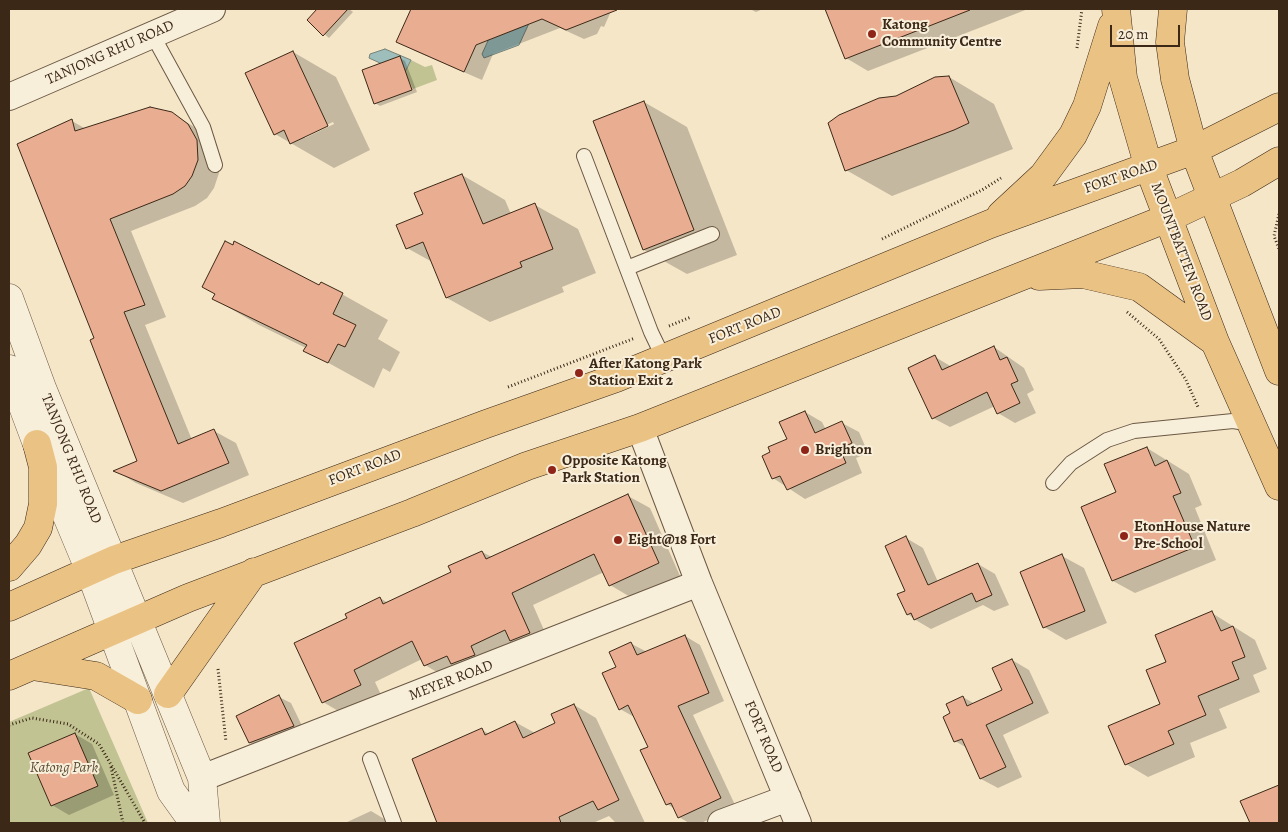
<!DOCTYPE html>
<style>
body{margin:0}
#map{position:relative;width:1288px;height:832px;overflow:hidden;background:#f5e6c8;font-family:Alegreya,serif}
canvas{display:block}
.frame{position:absolute;inset:0;border:10px solid #3c2817;pointer-events:none}
.scale{position:absolute;left:1110px;top:25px;width:70px;height:22px;box-sizing:border-box;border:2px solid #3c2817;border-top:0;padding-left:6px;font-size:15px;line-height:18px;white-space:nowrap;color:#3c2817;-webkit-text-stroke:4px #f8efdb;paint-order:stroke}
</style>
<div id="map">
<canvas width="1288" height="832"></canvas>
<div class="frame"></div>
<div class="scale">20 m</div>
</div>
<script>
const g = document.querySelector('canvas').getContext('2d');
g.lineJoin = 'round';
function paint(path, color) { g.fillStyle = color; g.fill(path, 'evenodd'); }
const toPath = rows => new Path2D(rows.map(r => 'M' + r).join(''));
function strokePath(path, color, width, dash) { g.strokeStyle = color; g.lineWidth = width; g.lineCap = dash ? 'butt' : 'round'; g.setLineDash(dash || []); g.stroke(path); }
function drawText(font, color, halo, rows, align = 'center') {
  g.font = font + ' Alegreya,serif'; g.lineWidth = 4; g.setLineDash([]); g.textBaseline = 'middle'; g.strokeStyle = halo; g.fillStyle = color; for (const [text, x, y, turn = 0] of rows) {
    g.save(); g.translate(x, y); g.rotate((+turn || 0) * Math.PI / 180); g.textAlign = isNaN(turn) ? turn : align; if (halo) g.strokeText(text, 0, 0); g.fillText(text, 0, 0); g.restore();
  }
}
paint(toPath([
 [411,60,425,67,432,65,437,80,413,89,407,76,404,74],
 [89,688,148,823,9,823,9,722]
]), '#c1c392');
const water = toPath([
 [531,19,519,45,484,58,482,54,496,23,531,19],
 [385,49,411,60,404,74,369,58,370,54,385,49]
]);
paint(water, '#9dbebb');
strokePath(water, '#768279', 1);
paint(toPath([
 [319,9,349,9,353,12,329,38,308,20],
 [412,9,612,9,604,27,601,26,597,34,584,39,560,28,493,54,482,80,415,51,398,42],
 [750,9,763,9,756,12],
 [826,9,1028,9,868,71,846,58],
 [293,52,336,77,370,150,334,168,275,134],
 [333,122,334,124,305,138,305,135],
 [400,58,405,61,417,92,380,106,375,103],
 [949,77,994,104,1013,149,892,196,846,170,896,97],
 [644,102,687,127,737,255,687,274,644,250,594,122],
 [172,113,210,137,219,153,219,173,214,188,207,198,195,206,131,231,166,317,145,325,192,440,214,431,236,443,249,475,183,503,136,483,116,471,138,462,96,339,19,145,72,121,86,129],
 [462,175,505,200,511,214,535,205,578,229,596,273,562,287,564,292,490,322,447,298,434,263,407,248,424,215],
 [322,283,388,320,378,339,400,352,390,372,383,368,374,388,305,350,306,348,259,325,214,299,320,287],
 [994,347,1024,368,1034,390,1027,394,1036,413,1015,423,998,413,995,406,950,427,933,418,935,357,952,367],
 [805,412,822,422,826,430,842,423,859,432,868,453,856,458,862,473,805,499,773,478,789,440],
 [1147,448,1189,474,1202,505,1195,508,1216,560,1135,593,1113,581,1117,493],
 [628,496,650,508,680,576,632,598,610,585,604,572,533,605,551,646,447,678,425,665,422,659,375,682,382,697,345,715,323,702,349,619,380,598,388,603,453,573,482,552,492,557],
 [906,538,923,548,938,582,978,564,995,574,1009,605,994,611,983,605,931,629,914,619,908,614],
 [1062,556,1084,568,1107,623,1066,640,1044,627],
 [1212,613,1255,640,1267,669,1253,675,1260,692,1219,709,1227,728,1190,743,1195,757,1148,777,1126,764,1161,705,1167,662],
 [685,636,700,645,724,701,693,715,736,807,701,823,689,823,679,817,675,809,667,804,649,747,636,718,620,709,617,667,630,643,647,652],
 [1012,660,1029,670,1049,713,1003,735,1022,777,998,788,981,779,967,748,955,741,952,714,963,697,975,704,1004,691],
 [279,697,291,703,305,732,261,749,250,743],
 [574,705,596,718,645,823,616,823,609,816,593,823,438,823,413,760,482,730,489,734,515,722,535,733,557,723],
 [75,734,92,744,114,795,69,815,52,805],
 [1277,787,1279,823,1251,823,1242,801],
 [371,811,391,823,345,823]
]), '#0003');
const building = toPath([
 [317,9,348,9,323,36,307,20,317,9],
 [411,9,617,9,617,10,566,30,542,19,486,41,476,45,464,72,396,42,411,9],
 [825,9,970,9,970,10,845,59,825,9],
 [293,51,328,126,290,144,284,130,274,135,245,73,293,51],
 [400,56,412,90,374,104,362,70,400,56],
 [949,76,969,123,954,130,845,171,828,123,839,115,879,98,896,96,935,77,949,76],
 [644,101,694,230,643,250,593,121,644,101],
 [150,107,172,112,188,124,197,140,198,160,192,176,185,186,173,194,110,219,145,305,124,312,178,444,214,429,229,463,161,491,113,471,137,461,90,340,94,338,17,144,72,119,75,131,150,107],
 [462,174,483,224,535,203,553,249,520,262,522,267,446,298,423,242,406,249,396,225,423,214,414,193,462,174],
 [225,241,233,245,234,241,319,285,321,282,343,293,333,314,356,325,345,347,338,344,328,363,303,351,307,345,212,299,215,294,202,287,225,241],
 [994,346,1000,360,1007,357,1018,381,1011,384,1020,403,997,414,987,392,932,419,908,368,935,355,942,370,994,346],
 [805,411,815,433,842,421,852,443,840,449,846,463,787,490,780,476,772,479,762,456,770,452,768,447,787,439,779,422,805,411],
 [1147,447,1155,466,1167,460,1181,493,1173,496,1195,547,1112,581,1081,507,1116,492,1104,464,1147,447],
 [628,494,659,563,609,586,594,554,512,593,530,633,510,641,505,630,471,646,475,655,451,664,447,656,424,666,412,641,354,670,361,685,322,703,294,643,347,618,345,614,380,597,383,604,451,572,448,566,482,551,486,559,628,494],
 [906,536,928,585,978,563,992,595,976,602,972,593,914,620,911,613,907,615,897,594,905,591,885,546,906,536],
 [1062,554,1085,611,1043,628,1020,572,1062,554],
 [1212,611,1221,631,1233,626,1245,657,1232,662,1239,679,1198,696,1206,715,1168,731,1174,744,1125,765,1108,726,1160,704,1146,670,1166,662,1155,635,1212,611],
 [685,635,709,693,678,706,721,798,678,818,671,803,666,805,640,750,648,747,628,705,619,710,602,673,616,667,609,652,631,642,637,655,685,635],
 [1012,659,1033,703,986,725,1006,767,980,779,962,739,954,742,943,717,950,713,946,704,963,696,967,706,1002,690,992,668,1012,659],
 [279,695,294,726,249,743,236,716,279,695],
 [574,704,619,800,598,810,593,801,559,817,561,823,437,823,412,759,482,728,485,735,515,721,523,738,555,723,551,714,574,704],
 [75,733,98,786,51,806,28,753,75,733],
 [1279,785,1279,823,1250,823,1240,801,1279,785]
]);
paint(building, '#e9ad91');
strokePath(building, '#3c2817', 1);
const service = toPath([
 [152,34,203,127,215,165],
 [584,156,651,332,664,359],
 [627,268,712,234],
 [1053,483,1071,463,1107,440,1134,431,1233,421,1252,424],
 [370,759,394,823]
]);
const minor = toPath([
 [9,97,212,9],
 [640,428,699,583,798,823],
 [202,778,699,583],
 [721,823,788,798]
]);
const tertiary = toPath([
 [9,298,42,388,202,778,206,823],
 [9,369,37,444,90,571,171,791,194,823]
]);
const primary = toPath([
 [1116,9,1123,78,1149,168,1215,342,1279,486],
 [1173,9,1170,42,1175,79,1194,150,1279,371],
 [1001,215,1043,176,1073,135,1087,106,1112,26],
 [1039,276,1083,274,1139,287,1215,342],
 [9,567,28,545,38,528,43,504,43,467,37,444],
 [9,607,114,560,221,523,486,424,616,378,990,224,1194,150,1279,107],
 [32,666,96,676,138,700],
 [9,676,188,598,412,513,527,466,640,428,1168,218,1242,183,1279,161],
 [168,694,254,572]
]);
strokePath(service, '#6a5843', 16);
strokePath(minor, '#6a5843', 28);
strokePath(tertiary, '#6a5843', 29);
strokePath(primary, '#3c2817', 29);
strokePath(toPath([
 [1077,48,1082,9],
 [1279,214,1274,236,1279,249],
 [882,239,982,190,1001,178],
 [1127,312,1159,339,1186,380,1198,407],
 [669,326,691,317],
 [508,387,635,338],
 [218,669,226,742],
 [9,725,32,718,68,724,99,744,145,823],
 [111,767,123,823]
]), '#3c2817', 3, [1, 2.5]);
strokePath(service, '#f8efdb', 14);
strokePath(minor, '#f8efdb', 26);
strokePath(tertiary, '#f8efdb', 28);
strokePath(primary, '#eac384', 28);
for (const [x, y, r, color] of [
 [872,34,5,"#8f2418"],
 [579,373,5,"#8f2418"],
 [805,450,5,"#8f2418"],
 [552,470,5,"#8f2418"],
 [1124,536,5,"#8f2418"],
 [618,540,5,"#8f2418"]
]) { const dot = new Path2D(); dot.arc(x, y, r, 0, 2 * Math.PI); g.fillStyle = color; g.fill(dot); strokePath(dot, '#f8efdb', 2); }
drawText('bold 15px', '#3c2817', '#f8efdb', [
 ["Katong",882,25],
 ["Community Centre",882,42],
 ["After Katong Park",589,364],
 ["Station Exit 2",589,381],
 ["Brighton",815,450],
 ["Opposite Katong",562,461],
 ["Park Station",562,478],
 ["EtonHouse Nature",1134,527],
 ["Pre-School",1134,544],
 ["Eight@18 Fort",628,540]
], 'left');
drawText('15px', '#3c2817', '#f8efdb', [
 ["TANJONG RHU ROAD",110,53,-24],
 ["FORT ROAD",1121,177,-19],
 ["MOUNTBATTEN ROAD",1181,252,69],
 ["FORT ROAD",745,326,-22],
 ["TANJONG RHU ROAD",71,459,68],
 ["FORT ROAD",365,468,-21],
 ["MEYER ROAD",451,681,-21],
 ["FORT ROAD",763,737,67]
]);
drawText('italic 15px', '#5d4f36', '#f8efdb', [
 ["Katong Park",64,768]
]);
</script>
